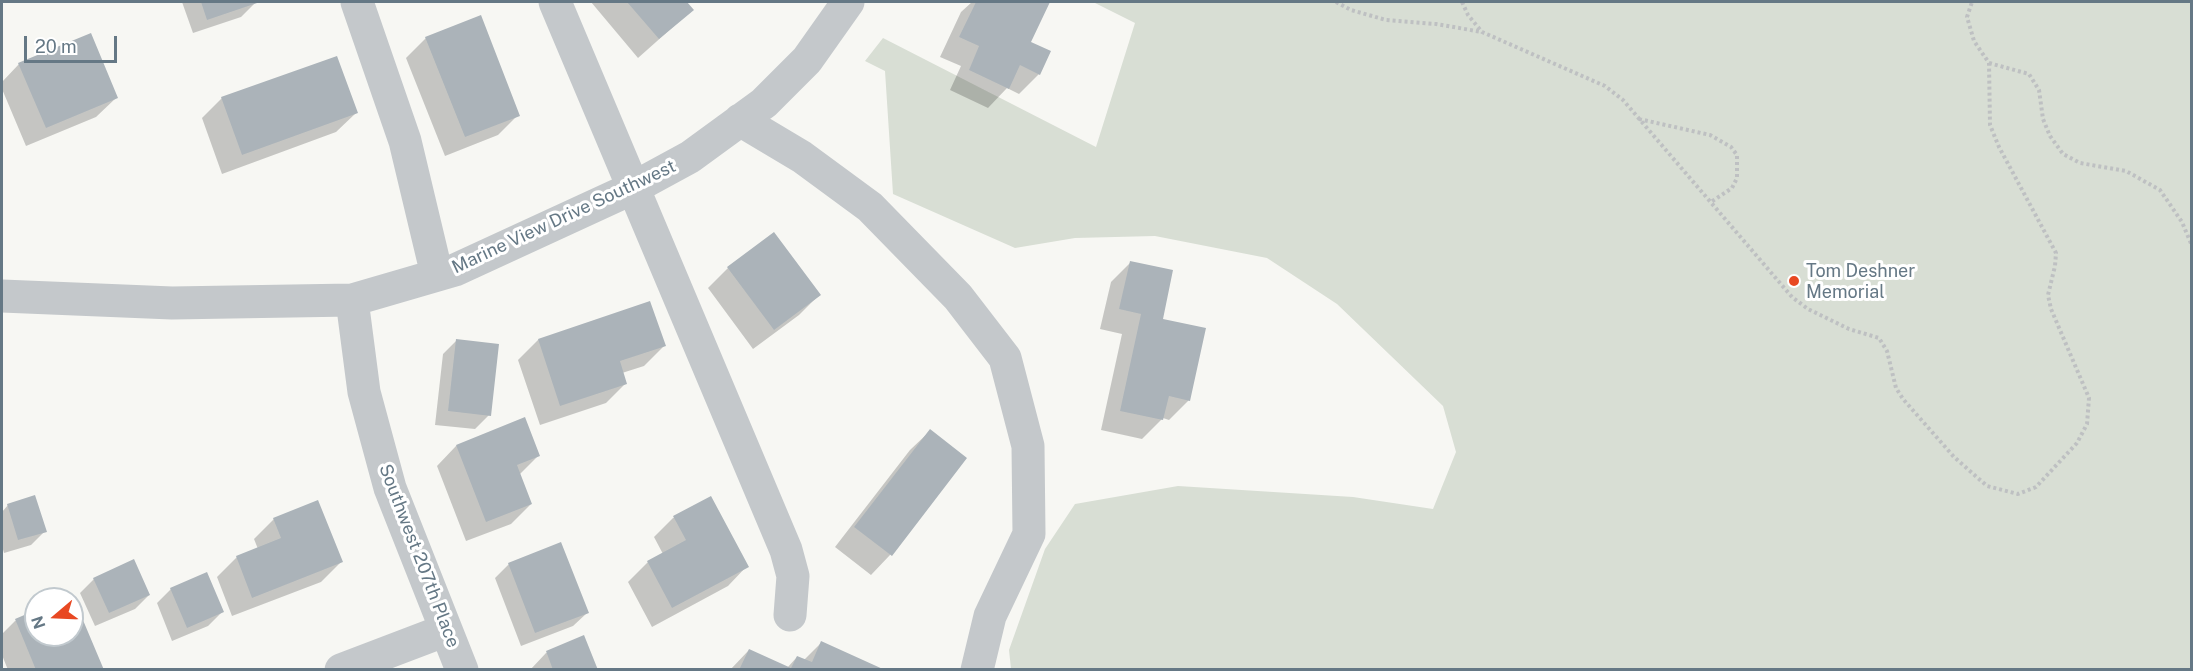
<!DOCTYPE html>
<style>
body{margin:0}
#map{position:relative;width:2193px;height:671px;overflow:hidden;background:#f7f7f3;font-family:"Public Sans",sans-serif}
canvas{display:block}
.frame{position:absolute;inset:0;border:3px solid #657885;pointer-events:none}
.north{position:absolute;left:24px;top:587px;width:60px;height:60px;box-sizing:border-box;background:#fff;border:2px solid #c1c9ce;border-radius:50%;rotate:251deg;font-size:16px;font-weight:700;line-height:24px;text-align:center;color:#657885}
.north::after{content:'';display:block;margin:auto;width:21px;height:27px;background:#e84822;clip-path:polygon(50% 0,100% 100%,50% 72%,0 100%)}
.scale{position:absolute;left:24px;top:36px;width:93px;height:27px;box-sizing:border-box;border:3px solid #657885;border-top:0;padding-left:8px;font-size:18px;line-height:21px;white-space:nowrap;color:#657885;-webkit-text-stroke:4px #fff;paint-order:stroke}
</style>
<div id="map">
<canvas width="2193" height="671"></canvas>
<div class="frame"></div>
<div class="north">N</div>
<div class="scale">20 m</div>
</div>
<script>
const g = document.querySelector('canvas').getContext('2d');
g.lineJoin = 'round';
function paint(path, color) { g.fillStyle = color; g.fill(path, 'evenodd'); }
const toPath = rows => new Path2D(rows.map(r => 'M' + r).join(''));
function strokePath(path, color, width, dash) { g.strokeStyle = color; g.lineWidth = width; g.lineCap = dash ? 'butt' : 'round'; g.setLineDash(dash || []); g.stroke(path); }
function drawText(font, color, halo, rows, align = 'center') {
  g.font = font + ' "Public Sans",sans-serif'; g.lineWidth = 6; g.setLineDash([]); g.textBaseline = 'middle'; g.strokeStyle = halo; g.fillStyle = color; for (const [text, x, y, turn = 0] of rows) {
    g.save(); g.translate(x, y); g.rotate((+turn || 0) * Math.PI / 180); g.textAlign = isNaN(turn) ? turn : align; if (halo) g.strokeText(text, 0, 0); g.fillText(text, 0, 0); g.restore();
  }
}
paint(toPath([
 [1093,2,2191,2,2191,669,1011,669,1009,650,1045,549,1075,504,1178,486,1353,497,1433,509,1456,452,1443,406,1337,304,1267,258,1155,236,1075,238,1015,248,893,194,885,71,865,61,883,38,1096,147,1135,23]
]), '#d8ded4');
paint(toPath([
 [182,2,255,2,255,3,241,17,193,33],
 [591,2,685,2,692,10,638,58],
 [972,2,1048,2,1029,43,1039,74,1019,94,1007,88,988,108,950,90,961,66,940,57,961,12],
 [426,38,518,115,498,135,445,156,406,58],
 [19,64,116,98,96,117,26,146,2,89,2,82],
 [222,98,356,113,336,132,222,174,202,118],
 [774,234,819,295,799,315,753,349,708,288,728,268],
 [1131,262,1161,320,1189,400,1169,420,1163,418,1142,439,1101,430,1122,334,1100,329,1111,282],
 [457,340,489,415,475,429,435,425,443,354],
 [538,340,664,346,644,366,622,373,626,383,606,403,540,425,518,360],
 [930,431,965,458,890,555,871,575,835,547,910,450],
 [456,446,538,456,519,475,531,504,511,524,466,541,437,466],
 [711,498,747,566,728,586,652,627,628,582,648,562,663,554,654,537,673,518],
 [8,505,45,531,31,545,4,553,2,546,2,512],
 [274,519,341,562,321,582,232,616,217,577,237,557,258,549,254,539],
 [509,564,587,613,573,626,521,646,495,578],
 [94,579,149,595,135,609,95,626,80,593],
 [171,589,222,612,208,626,172,641,157,603],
 [71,597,102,670,8,670,2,655,2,634,15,621,36,612,36,635,72,635,72,599,66,599],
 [583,637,597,670,530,670,546,653],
 [821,643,881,670,730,670,749,650,787,668,797,657,804,660]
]), '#0003');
paint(toPath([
 [201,2,260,2,207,20],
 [627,2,687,2,694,10,659,39],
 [976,2,1050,2,1031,42,1051,51,1040,75,1020,65,1009,89,969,70,979,46,959,37],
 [481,15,520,116,465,137,425,37],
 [91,33,118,98,46,128,18,63],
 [337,56,358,113,242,155,221,97],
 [774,232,821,295,774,330,727,267],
 [1130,261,1173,270,1163,319,1206,328,1190,401,1169,396,1163,420,1120,411,1141,314,1119,309],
 [650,301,666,346,620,361,627,384,560,406,538,339],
 [456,339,499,344,491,416,448,411],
 [525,417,540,456,517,465,532,504,486,522,456,445],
 [930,429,967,458,892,556,854,527],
 [35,495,47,532,18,540,7,504],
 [711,496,749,567,672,608,647,561,686,540,673,516],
 [318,500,343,562,252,598,236,556,281,538,273,518],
 [561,542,589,613,535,633,508,563],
 [134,559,150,595,109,613,93,578],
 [207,572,224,612,187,628,170,588],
 [72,594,104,670,36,670,15,619,36,610,36,635,72,635,72,599,63,599],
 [584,635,598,670,553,670,546,651],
 [821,641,885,670,739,670,749,649,791,668,797,656,812,662]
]), '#abb3b9');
strokePath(toPath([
 [1336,2,1351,10,1386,20,1436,24,1482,32],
 [1462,2,1468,15,1482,32,1605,86,1623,100,1792,297,1808,309,1849,329,1879,338,1887,351,1896,388,1903,399,1954,457,1987,486,2018,494,2036,487,2077,443,2087,424,2089,398,2051,309,2048,295,2055,266,2056,253,1999,147,1990,125,1989,63,1974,41,1967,17,1972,2],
 [1989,63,2029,74,2039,90,2043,119,2050,136,2063,154,2080,163,2126,171,2160,190,2182,222,2192,246],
 [1639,119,1710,135,1731,147,1737,155,1737,178,1732,188,1711,202]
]), '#bec0c2', 4, [3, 3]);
strokePath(toPath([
 [357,2,405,141,437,275],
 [555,2,786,550,793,576,790,615],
 [740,120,802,157,870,207,958,297,1005,358,1028,446,1029,534,990,616,977,670],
 [2,296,172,303,352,300,455,270,633,188,690,157,764,103,807,60,848,2],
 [352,300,364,392,390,488,462,670],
 [341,670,446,630]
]), '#c4c8cb', 33);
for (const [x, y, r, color] of [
 [1794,281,6,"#e84822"]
]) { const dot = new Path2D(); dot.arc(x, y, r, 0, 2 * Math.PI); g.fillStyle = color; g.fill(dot); strokePath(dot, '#fff', 2); }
drawText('18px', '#657885', '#fff', [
 ["Marine View Drive Southwest",564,217,-25],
 ["Southwest 207th Place",419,556,69]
]);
drawText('18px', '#657885', '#fff', [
 ["Tom Deshner",1806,271],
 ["Memorial",1806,292]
], 'left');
</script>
